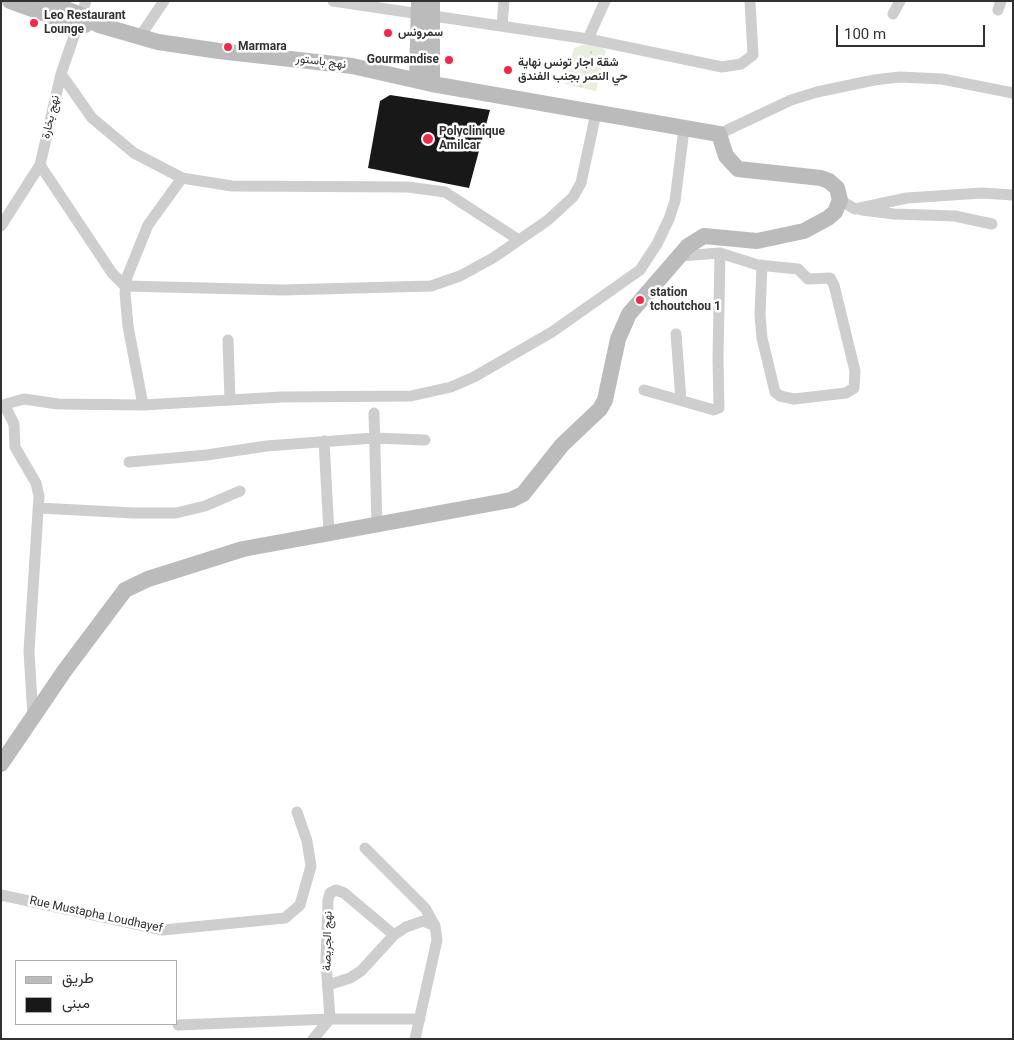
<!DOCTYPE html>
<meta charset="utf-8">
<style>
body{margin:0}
#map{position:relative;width:1014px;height:1040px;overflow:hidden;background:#fff;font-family:Roboto,Vazirmatn,sans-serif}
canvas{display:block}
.frame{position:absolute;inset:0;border:2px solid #313131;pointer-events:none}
.legend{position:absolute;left:15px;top:960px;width:162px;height:65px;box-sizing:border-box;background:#fff;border:1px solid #adadad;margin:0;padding:6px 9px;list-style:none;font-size:15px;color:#313131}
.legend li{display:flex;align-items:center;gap:10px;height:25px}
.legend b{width:25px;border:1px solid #adadad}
.scale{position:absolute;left:836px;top:25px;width:149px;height:22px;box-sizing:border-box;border:2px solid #313131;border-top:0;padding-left:6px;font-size:15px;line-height:18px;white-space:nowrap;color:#313131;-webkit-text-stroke:4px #fff;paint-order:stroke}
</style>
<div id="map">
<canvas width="1014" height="1040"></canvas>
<div class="frame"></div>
<ul class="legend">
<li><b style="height:6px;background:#bbb"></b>طريق</li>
<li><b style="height:14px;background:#181818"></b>مبنى</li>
</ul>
<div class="scale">100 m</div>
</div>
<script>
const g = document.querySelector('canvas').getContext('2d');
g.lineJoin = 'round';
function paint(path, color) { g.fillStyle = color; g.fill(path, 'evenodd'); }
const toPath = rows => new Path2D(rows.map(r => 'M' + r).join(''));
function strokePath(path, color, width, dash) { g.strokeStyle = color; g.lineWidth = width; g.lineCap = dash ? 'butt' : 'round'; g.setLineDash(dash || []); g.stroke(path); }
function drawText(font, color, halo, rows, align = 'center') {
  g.font = font + ' Roboto,Vazirmatn,sans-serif'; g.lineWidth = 5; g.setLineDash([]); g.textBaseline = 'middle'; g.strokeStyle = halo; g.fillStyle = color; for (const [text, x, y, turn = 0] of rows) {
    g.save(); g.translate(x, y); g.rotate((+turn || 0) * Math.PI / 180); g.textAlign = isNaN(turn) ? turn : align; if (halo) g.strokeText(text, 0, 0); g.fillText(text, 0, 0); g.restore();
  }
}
paint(toPath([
 [595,40,606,51,596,91,565,84,574,48]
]), '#e9efdf');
paint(toPath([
 [390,95,490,110,469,188,368,168,380,101]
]), '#181818');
strokePath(toPath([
 [581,87,592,49]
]), '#cecece', 2, [2.5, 2.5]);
strokePath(toPath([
 [333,1,588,39,722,67,741,64,753,55,750,1],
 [998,10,1001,1],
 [893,14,900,1],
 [502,26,504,1],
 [139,38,164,1],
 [588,39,605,1],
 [61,74,92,118,134,153,182,178,232,186,408,187,445,192,519,240],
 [719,134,791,100,817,92,874,80,900,77,942,79,1013,93],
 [40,165,112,273,125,286,283,290,431,286,460,276,493,258,548,220,573,197,581,183,596,113],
 [840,200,855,209,907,198,982,193,1013,195],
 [862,210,894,214,955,216,992,224],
 [1,226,40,165,61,74,86,1],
 [680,256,720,253,758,265,798,269,808,279,830,278,834,285,855,371,854,388,846,393,794,399,780,396,775,392,762,338,760,315,762,265],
 [676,334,681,400],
 [228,340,230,400],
 [644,390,714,410,719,408,718,358,720,253],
 [143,405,128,326,125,293,127,277,148,225,182,178],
 [374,413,377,526],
 [324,441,329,533],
 [129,462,207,455,266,446,374,438,425,440],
 [39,508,134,513,176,513,205,506,240,491],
 [33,718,29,651,39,496,36,483,15,447,14,424,5,406,6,404,24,399,58,404,143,405,282,397,411,396,451,387,474,377,552,332,640,270,657,244,669,219,675,201,684,129],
 [365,848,425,908,435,926],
 [1,895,163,930,285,918,300,905,311,866,307,841,297,812],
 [328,985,350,978,361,971,394,935],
 [178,1025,330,1019,326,962,328,900,330,893,336,890,344,893,394,935,406,927,423,921,435,926,437,940,415,1039],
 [313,1039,330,1019,420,1019]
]), '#cecece', 11);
strokePath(toPath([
 [10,1,76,25,85,25],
 [417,80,419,1],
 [432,84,432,1],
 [1,764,65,670,125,590,148,579,243,549,511,500,523,494,562,445,600,409,605,400,618,339,629,314,688,246,704,236,757,241,804,231,828,218,835,212,840,200,837,188,829,181,821,178,738,169,726,156,719,134,432,84,352,66,219,51,158,42,99,25,81,15,45,1]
]), '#bbb', 16);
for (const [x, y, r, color] of [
 [34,23,5,"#f52745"],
 [388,33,5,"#f52745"],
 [228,47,5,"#f52745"],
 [449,60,5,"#f52745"],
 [508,70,5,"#f52745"],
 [428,139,6,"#f52745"],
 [640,300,5,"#f52745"]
]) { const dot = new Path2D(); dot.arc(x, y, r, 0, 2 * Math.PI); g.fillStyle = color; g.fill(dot); strokePath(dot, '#fff', 2); }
drawText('bold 12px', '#313131', '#fff', [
 ["Leo Restaurant",44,16],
 ["Lounge",44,30],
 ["سمرونس",398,33],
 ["Marmara",238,47],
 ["Gourmandise",439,60,"right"],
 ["شقة اجار تونس نهاية",518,63],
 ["حي النصر بجنب الفندق",518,77],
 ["Polyclinique",439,132],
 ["Amilcar",439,146],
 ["station",650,293],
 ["tchoutchou 1",650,307]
], 'left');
drawText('12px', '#313131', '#fff', [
 ["نهج باستور",321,62,7],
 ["نهج بخارة",51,117,-77],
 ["Rue Mustapha Loudhayef",96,915,12],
 ["نهج الجريصة",328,941,-89]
]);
</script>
